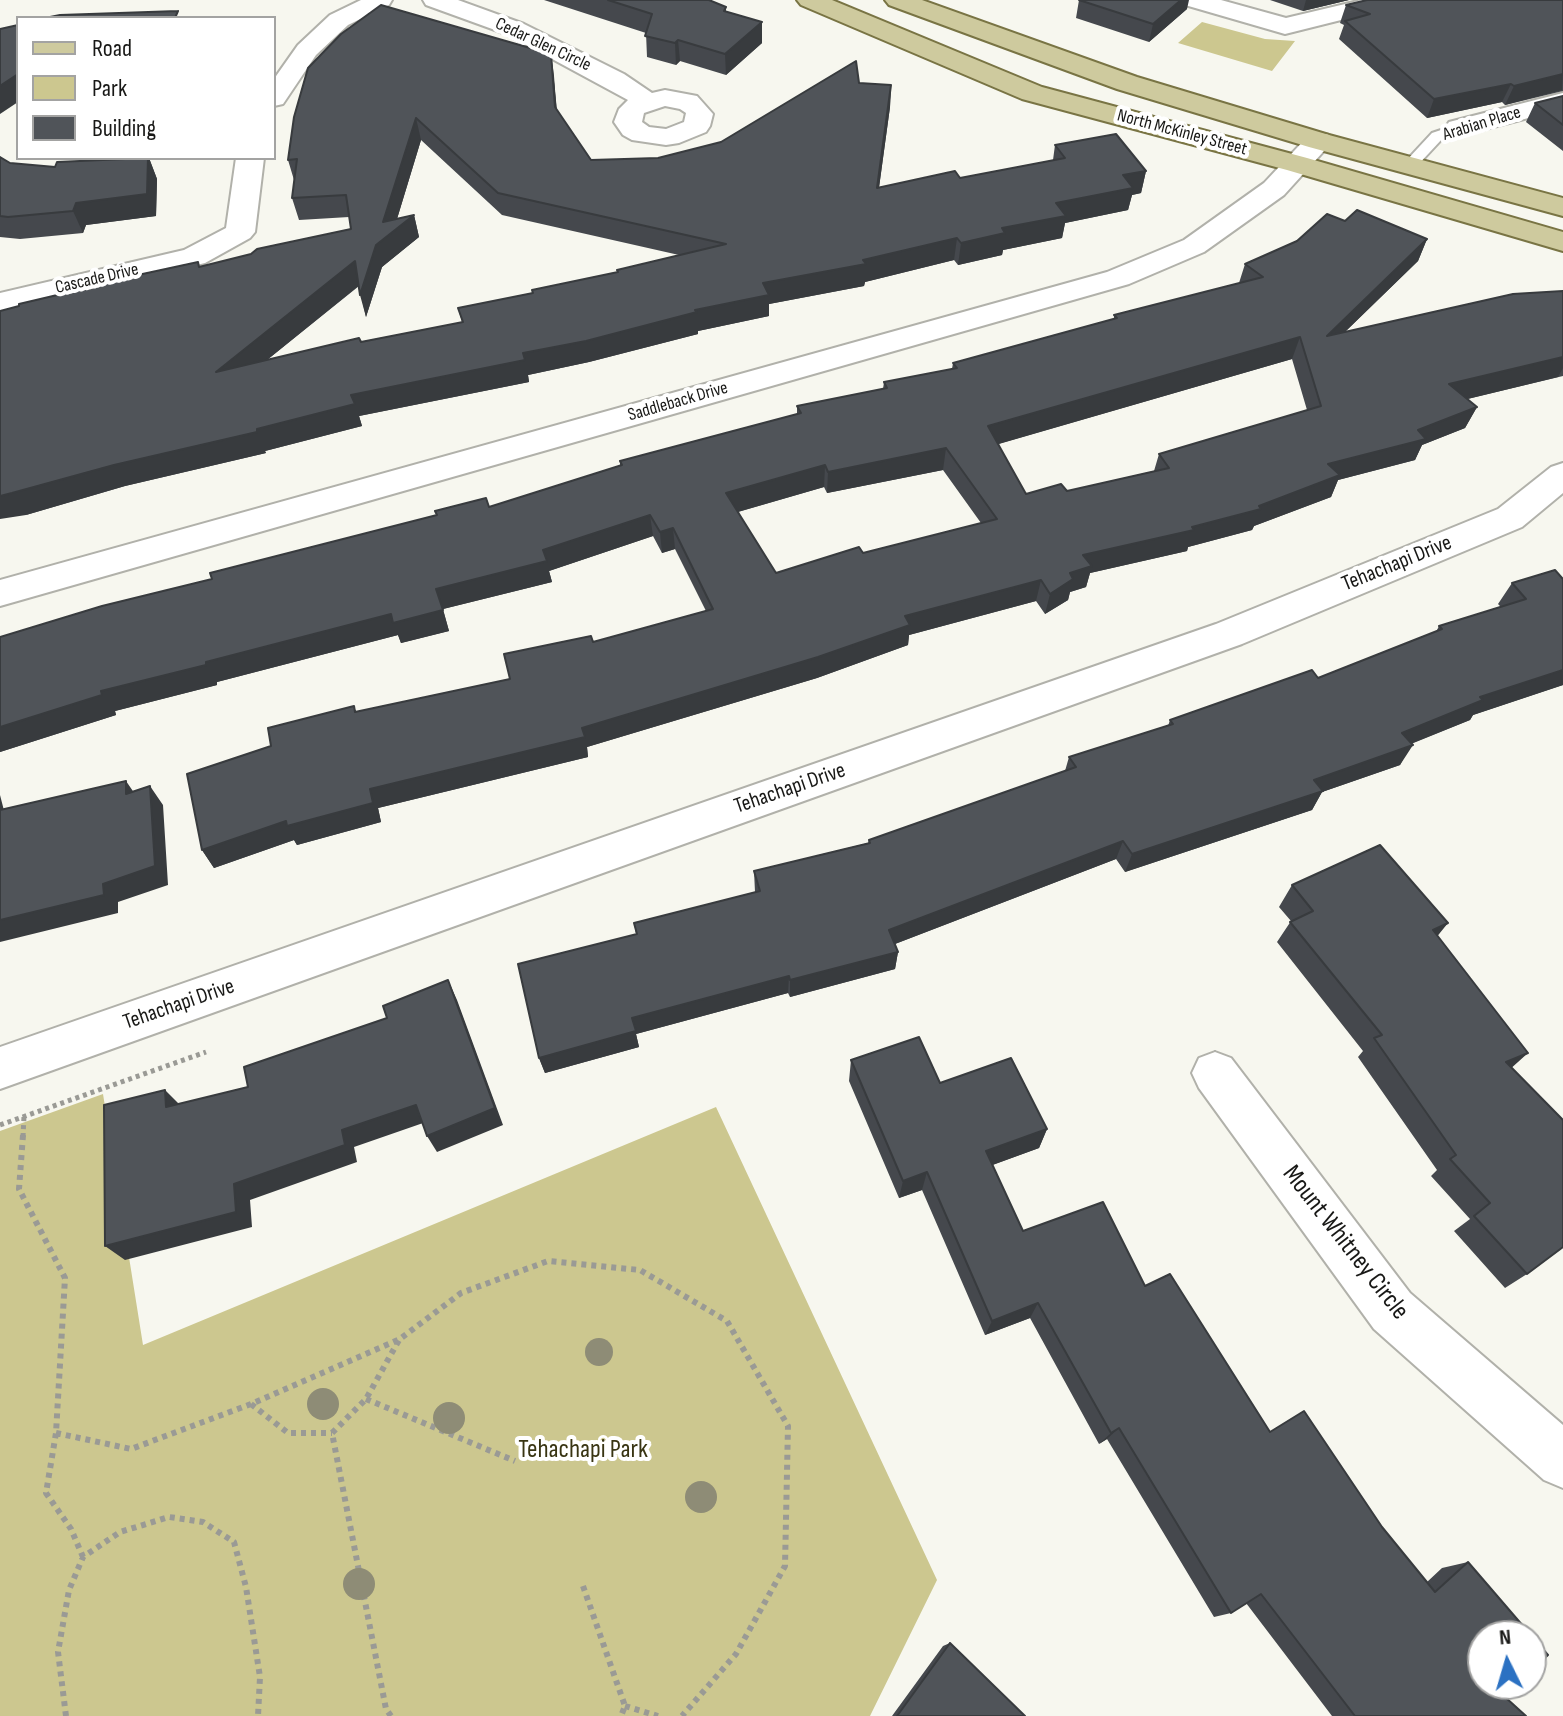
<!DOCTYPE html>
<style>
body{margin:0}
#map{position:relative;width:1563px;height:1716px;overflow:hidden;background:#f7f7ef;font-family:"Sofia Sans Condensed",sans-serif}
canvas{display:block}
.legend{position:absolute;left:16px;top:16px;width:260px;height:144px;box-sizing:border-box;background:#fff;border:2px solid #a3a3a2;margin:0;padding:10px 14px;list-style:none;font-size:24px;color:#181816}
.legend li{display:flex;align-items:center;gap:16px;height:40px}
.legend b{width:40px;border:2px solid #a3a3a2}
.north{position:absolute;left:1467px;top:1620px;width:80px;height:80px;box-sizing:border-box;background:#fff;border:2px solid #a3a3a2;border-radius:50%;rotate:355deg;font-size:22px;font-weight:700;line-height:32px;text-align:center;color:#181816}
.north::after{content:'';display:block;margin:auto;width:28px;height:36px;background:#2b71c2;clip-path:polygon(50% 0,100% 100%,50% 72%,0 100%)}
</style>
<div id="map">
<canvas width="1563" height="1716"></canvas>
<ul class="legend">
<li><b style="height:10px;background:#ceca9e"></b>Road</li>
<li><b style="height:22px;background:#ccc78f"></b>Park</li>
<li><b style="height:22px;background:#505459"></b>Building</li>
</ul>
<div class="north">N</div>
</div>
<script>
const g = document.querySelector('canvas').getContext('2d');
g.lineJoin = 'round';
function paint(path, color) { g.fillStyle = color; g.fill(path, 'evenodd'); }
const toPath = rows => new Path2D(rows.map(r => 'M' + r).join(''));
function strokePath(path, color, width, dash) { g.strokeStyle = color; g.lineWidth = width; g.lineCap = dash ? 'butt' : 'round'; g.setLineDash(dash || []); g.stroke(path); }
function drawText(font, color, halo, rows, align = 'center') {
  g.font = font + ' "Sofia Sans Condensed",sans-serif'; g.lineWidth = 8; g.setLineDash([]); g.textBaseline = 'middle'; g.strokeStyle = halo; g.fillStyle = color; for (const [text, x, y, turn = 0] of rows) {
    g.save(); g.translate(x, y); g.rotate((+turn || 0) * Math.PI / 180); g.textAlign = isNaN(turn) ? turn : align; if (halo) g.strokeText(text, 0, 0); g.fillText(text, 0, 0); g.restore();
  }
}
paint(toPath([
 [1202,22,1265,39,1295,41,1272,71,1178,43],
 [103,1094,143,1345,716,1107,937,1580,870,1716,0,1716,0,1131]
]), '#ccc78f');
const service = toPath([
 [1459,124,1465,128,1464,131,1442,139,1416,167,1406,167,1406,161,1432,133,1459,124]
]);
const minor = toPath([
 [361,0,392,0,389,5,348,25,316,55,283,104,274,106,274,79,298,45,330,15,361,0],
 [423,0,458,0,524,24,624,74,652,93,665,90,697,96,713,114,710,126,706,132,679,143,666,145,632,140,623,135,614,122,619,109,628,100,506,34,426,5,423,0],
 [665,106,680,109,686,113,684,122,666,129,649,127,642,122,644,113,665,106],
 [1182,0,1221,0,1286,18,1362,0,1404,0,1401,5,1285,34,1185,5,1182,0],
 [1563,93,1563,109,1459,136,1449,134,1445,128,1449,122,1563,93],
 [1319,133,1329,135,1333,141,1284,195,1204,252,1129,284,0,606,0,580,1107,272,1184,240,1264,183,1309,135,1319,133],
 [236,158,264,158,255,232,250,238,205,263,0,311,0,293,184,250,226,228,236,158],
 [1563,463,1563,493,1522,527,1242,644,0,1089,0,1047,1216,624,1498,509,1551,467,1563,463],
 [1215,1052,1231,1058,1410,1293,1563,1425,1563,1488,1544,1480,1374,1329,1199,1088,1192,1073,1199,1058,1215,1052]
]);
const primary = toPath([
 [797,0,832,0,1042,87,1307,158,1563,232,1563,251,1287,170,1022,99,801,5,797,0],
 [885,0,922,0,1137,77,1329,135,1563,198,1563,216,1309,147,1117,89,889,5,885,0]
]);
strokePath(service, '#b1b1aa', 4);
strokePath(minor, '#b1b1aa', 4);
strokePath(primary, '#797444', 4);
strokePath(toPath([
 [0,1125,206,1052],
 [23,1137,24,1116]
]), '#9a9a95', 5, [4, 4]);
strokePath(toPath([
 [23,1135,19,1189,65,1278,56,1433,46,1493,71,1529,83,1557],
 [366,1399,515,1461],
 [251,1404,288,1433,332,1433],
 [56,1433,131,1449,251,1404,400,1339,461,1293,548,1261,640,1270,727,1321,788,1426,785,1566,736,1654,682,1716],
 [583,1586,625,1706,621,1716],
 [625,1706,658,1716],
 [66,1716,58,1652,69,1590,83,1557,120,1532,169,1517,203,1522,234,1542,246,1587,260,1677,258,1716],
 [391,1716,386,1709,332,1433,366,1399,399,1340]
]), '#9a9a95', 6, [5, 5]);
paint(service, '#fff');
paint(minor, '#fff');
paint(primary, '#ceca9e');
g.fillStyle = '#8e8c76';
for (const [x, y, r] of [
 [599,1352,14],
 [323,1404,16],
 [449,1418,16],
 [701,1497,16],
 [359,1584,16]
]) { g.beginPath(); g.arc(x, y, r, 0, 2 * Math.PI); g.fill(); }
paint(toPath([
 [544,0,709,0,726,7,726,12,762,22,762,43,726,75,680,61,676,65,647,57,646,33],
 [1079,0,1187,9,1149,42,1076,18],
 [1270,0,1349,0,1303,11],
 [1563,0,1563,91,1505,105,1502,102,1427,118,1339,39,1344,25,1340,23,1346,5],
 [551,54,557,110,591,160,658,158,721,142,859,83,891,85,890,107,879,187,960,178,1053,160,1055,145,1146,171,1141,193,1132,195,1128,210,1065,223,1062,238,1003,250,1002,255,958,265,954,260,865,282,864,286,769,304,769,316,698,331,698,334,589,362,528,375,529,382,359,416,362,426,265,451,266,453,125,486,26,515,199,267,351,229,349,217,299,220,292,198,294,180,288,160],
 [421,140,502,215,679,255,617,270,617,273,532,293,458,308,462,322,267,360,359,286,366,317,382,267,419,237,414,215,397,219],
 [1563,96,1563,151,1526,122,1535,103],
 [0,157,10,163,55,167,149,158,157,179,156,216,86,225,83,233,20,239,0,237],
 [1345,221,1427,239,1418,261,1345,332,1563,291,1563,376,1467,399,1477,407,1465,428,1422,445,1415,460,1338,480,1331,497,1254,526,1252,530,1188,547,1187,551,1090,573,1086,587,1070,592,1068,600,1045,614,1036,601,909,635,908,645,817,678,587,747,588,757,378,808,381,822,297,845,294,840,214,868,202,850,271,746,354,706,356,712,510,679,593,642,706,611,675,549,662,553,653,536,549,571,552,582,443,609,449,631,401,643,398,635,217,682,217,685,115,711,116,715,0,752,0,637,212,579,489,507,620,466,620,461,797,414,797,406,883,389,884,382,952,369,953,363,1114,319,1114,315,1239,283,1245,264],
 [1292,359,1307,410,1159,454,1154,471,1067,491,1026,494,998,444],
 [943,470,981,523,863,553,776,573,738,512,824,487,827,493],
 [1563,579,1563,685,1473,715,1470,720,1411,744,1400,765,1322,792,1312,810,1125,872,1116,859,895,944,898,952,895,969,790,997,788,993,636,1034,639,1047,545,1073,539,1058,636,934,634,923,755,892,754,871,868,843,869,840,1065,771,1069,757,1168,726,1170,720,1318,678,1436,632,1439,626,1501,607,1498,604,1512,583],
 [1292,885,1437,936,1511,1068,1527,1274,1505,1288,1454,1231,1470,1219,1431,1176,1437,1170,1358,1057,1363,1051,1277,942,1291,921,1279,907],
 [851,1060,940,1083,1047,1129,1039,1148,992,1165,1023,1231,1145,1286,1270,1432,1382,1527,1427,1582,1442,1568,1468,1562,1505,1697,1526,1716,1332,1716,1246,1603,1231,1613,1214,1617,1107,1439,1099,1444,1030,1318,985,1335,922,1190,899,1198,849,1081],
 [950,1643,1025,1716,892,1716,943,1646]
]), '#45484d');
paint(toPath([
 [1181,0,1189,0,1187,9,1149,42,1153,24],
 [1306,0,1349,0,1303,11],
 [762,22,762,43,726,75,725,54],
 [678,40,680,61,676,65,675,43],
 [551,54,554,76,558,129,555,107],
 [18,74,18,102,0,114,0,86],
 [1563,74,1562,90,1505,105,1514,86],
 [1511,84,1502,102,1427,118,1434,99],
 [891,85,890,107,876,210,877,188],
 [416,118,421,140,393,232,414,215,419,237,382,267,366,317,360,295],
 [149,158,157,179,156,216,86,225,83,233,73,211,76,203],
 [1146,171,1141,193,1132,195,1128,210,1065,223,1062,238,1003,250,1002,255,958,265,961,243,1002,228,1123,175],
 [957,238,954,260,865,282,864,286,769,304,769,316,698,331,698,334,589,362,528,375,529,382,359,416,362,426,265,451,266,453,125,486,26,515,0,519,0,496,114,465,257,429,351,395,523,353,695,310,763,283],
 [1427,239,1418,261,1318,358,1327,336],
 [355,261,362,283,225,394,216,372],
 [1300,337,1292,359,985,448,988,426],
 [1563,357,1563,368,1558,377,1439,406,1449,384],
 [1477,407,1465,428,1422,445,1415,460,1338,480,1331,497,1254,526,1252,530,1188,547,1187,551,1090,573,1086,587,1070,592,1068,600,1045,614,1050,594,1070,573,1083,555,1192,527,1259,506,1328,464],
 [946,448,943,470,827,493,828,472],
 [825,465,824,487,727,515,726,493],
 [650,515,653,536,549,571,552,582,443,609,436,589,543,550],
 [673,528,675,549,662,553,660,532],
 [1041,580,1036,601,909,635,908,645,817,678,587,747,588,757,378,808,381,822,297,845,294,840,214,868,202,850,370,789,582,728,905,616],
 [443,610,449,631,401,643,398,635,217,682,217,685,115,711,116,715,0,752,0,727,101,691,206,662,391,614],
 [1563,670,1563,685,1473,715,1470,720,1390,752,1402,733,1480,697],
 [1413,745,1400,765,1322,792,1312,810,1125,872,1132,854,1314,780],
 [126,781,139,800,126,794],
 [150,786,163,805,168,885,118,902,118,913,0,942,0,920,103,884],
 [0,795,9,830,0,819],
 [1123,841,1116,859,887,947,889,930],
 [1448,923,1431,944,1433,930],
 [898,952,895,969,790,997,790,980],
 [789,976,788,993,636,1034,639,1047,545,1073,539,1058,632,1018],
 [448,980,457,1000,503,1125,437,1152,427,1136],
 [1528,1053,1508,1071,1506,1062],
 [165,1090,182,1107,166,1107],
 [416,1105,426,1122,354,1147,357,1162,250,1200,252,1227,125,1260,105,1246,342,1130],
 [1047,1129,1039,1148,979,1170,986,1151],
 [927,1172,922,1190,899,1198,903,1181],
 [1038,1303,1030,1318,985,1335,992,1321],
 [1119,1428,1107,1439,1099,1444,1111,1433]
]), '#383b3e');
const building = toPath([
 [608,0,709,0,726,7,724,11,762,22,725,54,678,40,675,43,645,36,652,14,608,0],
 [1079,0,1181,0,1153,24,1079,0],
 [1367,0,1563,0,1563,74,1514,86,1511,84,1434,99,1345,21,1370,14,1346,5,1367,0],
 [381,5,551,54,555,107,591,160,658,158,721,142,856,61,859,83,891,85,877,188,955,171,960,178,1065,158,1055,145,1116,134,1146,171,1123,175,1133,188,1056,203,1066,216,1002,228,1005,233,961,243,957,238,863,260,866,264,763,283,769,295,695,310,697,312,586,341,523,353,525,360,351,395,355,404,257,429,257,432,114,465,12,493,0,496,0,311,19,306,19,304,87,288,87,286,198,262,199,267,251,254,257,249,351,229,346,195,292,198,297,159,288,160,294,117,308,68,341,34,381,5],
 [416,118,498,193,726,244,617,270,618,272,532,290,533,293,458,308,463,322,361,342,359,338,216,372,355,261,360,295,376,245,414,215,383,222,416,118],
 [178,11,175,18,45,18,60,15,178,11],
 [18,25,18,74,0,86,0,29,18,25],
 [1563,96,1563,125,1535,103,1563,96],
 [0,157,10,163,55,167,57,162,148,158,147,194,76,203,73,211,8,217,0,216,0,157],
 [1357,210,1427,239,1327,336,1513,294,1563,291,1563,357,1449,384,1477,407,1418,430,1426,439,1328,464,1340,475,1259,506,1261,509,1192,527,1194,530,1083,555,1092,566,1070,573,1073,579,1050,594,1041,580,905,616,910,625,818,657,582,728,585,737,370,789,373,803,287,826,286,821,202,850,187,774,271,746,268,728,354,706,355,712,510,679,504,654,591,636,593,642,713,609,673,528,660,532,650,515,543,550,547,561,436,589,443,610,393,623,391,614,206,662,206,665,101,691,102,695,0,727,0,637,102,606,212,579,210,573,437,515,435,511,486,498,489,507,622,465,620,461,801,413,797,406,887,388,884,382,957,368,953,363,1117,318,1114,315,1263,277,1245,264,1297,241,1327,214,1345,221,1357,210],
 [1300,337,1321,406,1159,454,1169,468,1067,491,1061,484,1026,494,988,426,1300,337],
 [946,448,997,519,863,553,859,547,776,573,726,493,825,465,828,472,946,448],
 [1555,570,1563,579,1563,670,1480,697,1483,700,1402,733,1413,745,1314,780,1323,791,1132,854,1123,841,889,930,898,952,790,980,789,976,632,1018,636,1031,539,1058,518,964,637,934,634,923,760,891,754,871,870,843,869,840,1076,767,1069,757,1173,724,1170,720,1312,670,1318,678,1442,629,1439,626,1526,599,1512,583,1555,570],
 [126,781,126,794,150,786,155,866,103,884,104,895,0,920,0,810,126,781],
 [1380,845,1448,923,1433,930,1528,1053,1506,1062,1563,1120,1563,1247,1527,1274,1474,1216,1490,1203,1450,1159,1456,1155,1374,1038,1382,1035,1290,922,1313,911,1292,885,1380,845],
 [448,980,495,1108,427,1136,416,1105,342,1130,345,1145,234,1184,236,1212,105,1246,104,1105,165,1090,166,1107,248,1087,244,1067,387,1018,383,1006,448,980],
 [919,1037,940,1083,1011,1058,1047,1129,986,1151,1023,1231,1103,1202,1145,1286,1170,1274,1270,1432,1304,1411,1382,1527,1435,1592,1468,1562,1548,1655,1531,1671,1531,1636,1483,1636,1483,1684,1518,1684,1505,1697,1526,1716,1355,1716,1261,1594,1231,1613,1119,1428,1111,1433,1038,1303,992,1321,927,1172,903,1181,851,1060,919,1037],
 [950,1643,1025,1716,897,1716,950,1643]
]);
paint(building, '#505459');
strokePath(building, '#383b3e', 2);
drawText('18px', '#181816', '#fff', [
 ["Cedar Glen Circle",543,45,25],
 ["Arabian Place",1482,124,-17],
 ["North McKinley Street",1182,133,15],
 ["Cascade Drive",97,279,-13],
 ["Saddleback Drive",678,402,-16]
]);
drawText('22px', '#181816', '#fff', [
 ["Tehachapi Drive",1397,564,-22],
 ["Tehachapi Drive",790,789,-19],
 ["Tehachapi Drive",179,1005,-19]
]);
drawText('26px', '#181816', '#fff', [
 ["Mount Whitney Circle",1345,1243,52]
]);
drawText('26px', '#393513', '#fff', [
 ["Tehachapi Park",583,1450]
]);
</script>
